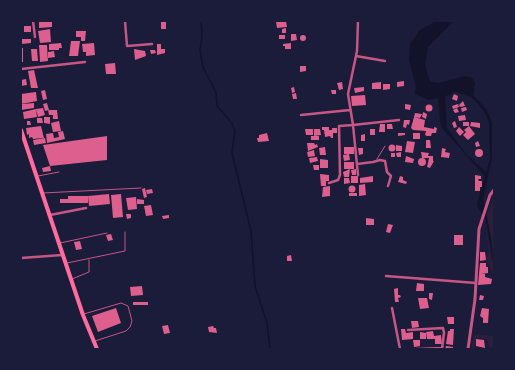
<!DOCTYPE html>
<style>
body{margin:0}
#map{position:relative;width:515px;height:370px;overflow:hidden;background:#1b1b3a;font-family:Helvetica,sans-serif}
canvas{display:block}
.frame{position:absolute;inset:0;border:22px solid #1b1b3a;pointer-events:none}
</style>
<div id="map">
<canvas width="515" height="370"></canvas>
<div class="frame"></div>
</div>
<script>
const g = document.querySelector('canvas').getContext('2d');
g.lineJoin = 'round';
function paint(path, color) { g.fillStyle = color; g.fill(path, 'evenodd'); }
const toPath = rows => new Path2D(rows.map(r => 'M' + r).join(''));
function strokePath(path, color, width, dash) { g.strokeStyle = color; g.lineWidth = width; g.lineCap = dash ? 'butt' : 'round'; g.setLineDash(dash || []); g.stroke(path); }
paint(toPath([
 [494,197,494,275,486,260,489,252,484,216,493,266,487,215],
 [474,334,494,336,494,349,489,347,487,339,477,338,474,349,471,349]
]), '#2a1e3b');
paint(toPath([
 [436,21,454,21,428,47,425,64,429,79,431,82,439,83,465,76,472,78,475,83,473,95,487,110,492,123,492,158,483,199,491,237,494,268,486,220,478,208,477,203,485,176,442,128,440,120,438,98,429,100,415,94,416,87,409,60,410,44,420,30],
 [453,91,471,97,475,100,485,113,489,122,490,159,486,172,466,154,447,128,445,96,452,94]
]), '#12122b');
strokePath(toPath([
 [201,21,202,36,200,50,203,67,216,92,217,106,231,122,235,130,232,153,251,231,255,286,267,323,270,349]
]), '#12122b', 1.5);
paint(toPath([
 [39,21,52,21,52,27,39,28],
 [161,21,166,21,166,29,161,29],
 [286,21,287,27,277,28,276,22],
 [24,26,31,26,31,32,24,32],
 [286,28,286,33,282,33,282,29],
 [50,29,51,42,40,43,38,31],
 [76,31,86,31,85,41,81,41,81,37,76,37],
 [291,34,296,34,297,40,291,41],
 [279,35,285,35,285,39,279,39],
 '300 38a3 3 0 1 1 6 0a3 3 0 1 1-6 0Z',
 [21,39,31,39,31,43,21,44],
 [71,41,80,41,78,56,69,56],
 [61,43,62,48,59,48,59,50,49,50,49,44],
 [94,43,95,55,86,56,86,52,83,52,82,44],
 [291,43,291,49,285,49,285,46,283,46,283,44],
 [157,44,161,44,161,49,165,49,165,53,157,55],
 [39,45,47,45,48,61,40,62],
 [21,48,23,48,23,62,21,62],
 [31,49,37,49,38,61,32,61],
 [134,49,145,51,146,56,135,60],
 [150,50,155,50,156,53,151,54],
 [54,51,55,57,48,58,48,52],
 [115,63,116,74,106,74,105,64],
 [300,66,306,66,306,71,300,72],
 [34,70,38,88,31,88,28,71],
 [26,79,27,85,21,86,21,80],
 [404,81,404,86,397,87,397,82],
 [342,82,343,89,339,90,337,83],
 [381,82,381,89,372,89,372,83],
 [383,84,390,84,390,89,383,90],
 [294,87,295,92,292,93,291,88],
 [364,87,364,91,355,93,354,88],
 [45,90,47,99,43,100,41,91],
 [331,90,336,90,336,94,332,94],
 [36,92,37,101,21,104,21,94],
 [296,93,297,99,293,99,292,94],
 [454,94,458,96,457,101,452,99],
 [365,95,366,105,352,106,351,96],
 [463,101,465,106,460,107,459,105],
 [34,103,34,108,21,110,22,104],
 [47,103,49,110,45,111,43,104],
 [405,104,411,105,410,110,405,109],
 [458,104,459,107,453,109,452,106],
 '425.5 108a3.5 3.5 0 1 1 7 0a3.5 3.5 0 1 1-7 0Z',
 [466,107,467,110,462,112,461,108],
 [43,108,45,115,38,117,36,109],
 [457,108,459,112,455,113,453,110],
 [36,109,37,117,24,119,23,112],
 [48,110,57,110,58,119,53,119,53,115,49,115],
 [423,112,427,114,426,119,422,117],
 [415,113,422,114,420,118,414,117],
 [465,115,466,120,459,121,458,116],
 [44,117,50,117,50,124,44,123],
 [414,117,425,120,424,127,434,129,434,127,437,128,436,133,432,133,431,136,427,136,425,135,426,131,413,130,411,128],
 [37,118,42,118,43,123,37,123],
 [404,120,410,120,409,125,407,124,406,128,403,127],
 [27,121,30,121,31,125,27,125],
 [59,121,61,131,53,132,51,123],
 [455,121,457,127,454,128,452,123],
 [463,122,469,122,469,126,463,126],
 [471,122,480,123,480,128,470,126],
 [380,124,385,124,385,132,379,132],
 [387,124,392,124,393,129,387,129],
 [41,126,44,138,33,139,32,137,29,138,29,134,27,135,26,128],
 [469,126,475,134,468,140,463,135,466,132,464,130],
 [322,127,329,127,329,130,332,130,332,128,337,128,337,133,333,133,333,138,331,138,330,136,325,137,324,130,322,130],
 [459,127,464,132,460,136,456,131],
 [305,129,313,129,313,135,306,135],
 [314,129,320,129,321,135,314,136],
 [370,129,375,129,375,135,370,135],
 [63,131,65,139,47,143,46,134,53,133,54,138,59,137,58,132],
 [267,133,269,141,258,142,257,138,259,138,259,135],
 [398,133,405,133,405,135,398,136],
 [413,133,420,133,420,139,413,139],
 [365,134,365,141,361,141,361,135],
 [107,136,107,160,50,166,43,145],
 [311,136,319,136,319,140,311,140],
 [45,138,46,143,34,145,33,140],
 [426,140,430,140,431,148,426,148],
 [407,141,415,142,413,153,405,152],
 [478,141,480,146,476,147,475,143],
 [307,143,314,143,315,145,317,144,318,147,308,151],
 '388.5 148a3.5 3.5 0 1 1 7 0a3.5 3.5 0 1 1-7 0Z',
 [396,145,402,146,402,151,396,151],
 [325,147,326,155,320,155,319,148],
 [344,147,354,147,354,154,344,154],
 [358,148,363,148,363,154,359,155],
 [442,148,446,149,445,152,450,153,449,158,441,157],
 '475 153a4 4 0 1 1 8 0a4 4 0 1 1-8 0Z',
 [314,150,315,156,308,157,307,152],
 [401,152,401,157,397,157,396,153],
 [421,152,429,153,428,156,426,156,433,156,433,161,434,161,430,168,427,167,429,158,422,158],
 [391,153,395,153,395,157,391,157],
 [349,154,350,160,344,161,343,155],
 [406,156,414,159,413,163,405,162],
 [317,157,318,161,310,163,309,158],
 '418 162a4 4 0 1 1 8 0a4 4 0 1 1-8 0Z',
 [320,159,328,160,328,168,320,168],
 [344,162,354,162,354,169,344,169],
 [313,165,319,165,319,170,314,170],
 [50,166,51,171,43,172,42,168],
 [350,169,349,177,344,177,343,172],
 [356,169,356,175,352,175,351,170],
 [320,174,329,175,329,181,326,181,326,186,321,186],
 [475,175,481,176,481,179,478,179,479,181,482,181,482,187,480,187,480,191,475,191],
 [351,176,358,176,358,183,351,183],
 [373,176,373,182,360,183,360,178],
 [400,176,403,177,403,180,407,182,406,184,398,182],
 [344,178,349,178,350,183,344,184],
 [365,184,366,195,359,196,359,185],
 '348.5 189a3.5 3.5 0 1 1 7 0a3.5 3.5 0 1 1-7 0Z',
 [330,186,330,196,322,197,323,187],
 [145,188,147,197,144,198,142,189],
 [152,189,153,193,147,194,146,190],
 [349,193,357,193,357,196,349,196],
 [109,194,110,204,89,206,88,196],
 [121,194,123,217,113,218,111,195],
 [68,196,88,196,88,203,60,203,60,199,68,199],
 [136,197,137,209,128,210,126,198],
 [137,199,144,200,144,204,137,204],
 [151,205,153,215,146,216,144,206],
 [126,214,131,214,131,218,127,219],
 [169,215,169,218,163,219,162,216],
 [366,218,374,219,374,225,366,225],
 [388,224,393,225,390,233,386,232],
 [111,234,113,240,108,241,106,235],
 [454,235,463,235,463,245,454,245],
 [80,241,82,249,76,250,74,242],
 [480,252,485,252,486,260,480,261],
 [291,255,292,261,287,261,287,256],
 [480,263,486,263,486,267,488,267,488,273,481,274,485,274,485,277,492,279,491,284,478,285],
 [417,283,424,284,424,291,416,291],
 [142,286,143,295,131,296,130,287],
 [398,288,398,295,400,295,401,297,398,298,399,302,395,302,394,289],
 [429,293,433,293,432,300,429,299],
 [480,295,484,296,483,300,479,300],
 [418,298,427,298,429,308,420,309],
 [133,302,148,302,148,305,133,305],
 [116,308,121,323,98,332,92,316],
 [482,308,489,309,488,323,483,323,483,318,480,316],
 [447,317,454,317,454,324,448,324],
 [411,321,418,321,419,327,412,328],
 [168,325,170,333,164,334,162,326],
 [213,326,214,328,216,328,217,333,209,332,208,327],
 [401,329,405,329,406,333,413,332,413,339,402,340],
 [450,329,454,329,453,345,446,344,448,331,450,331],
 [433,331,434,336,441,335,442,344,435,344,435,339,427,339,426,332],
 [420,332,426,333,426,339,420,339],
 [476,339,484,340,485,348,476,346],
 [413,340,420,340,420,346,414,347],
 [446,346,453,347,453,349,445,349]
]), '#dd5f8e');
strokePath(toPath([
 [377,159,385,146],
 [38,176,59,172],
 [43,193,141,188],
 [60,243,107,233],
 [67,263,125,251,125,232],
 [72,279,89,272,89,260],
 [84,314,121,303,128,306,132,321,130,327,126,331,95,341]
]), '#c65784', 1);
strokePath(toPath([
 [33,21,35,37],
 [125,21,127,46,152,44],
 [358,21,357,51,348,94,353,125,399,120],
 [356,56,385,61],
 [21,69,85,62],
 [301,115,350,110],
 [357,164,373,162,380,160,385,161,387,172,391,176,388,186],
 [329,183,338,180,340,175,339,126,353,125,358,175],
 [50,215,86,208],
 [21,258,62,255],
 [386,276,476,283],
 [392,308,400,349],
 [408,330,443,328,444,333,442,349],
 [417,349,442,348]
]), '#c65784', 2.5);
strokePath(toPath([
 [468,349,475,299,479,229,490,195,494,190]
]), '#c65784', 3);
strokePath(toPath([
 [21,130,83,315,97,349]
]), '#ff6b9d', 4);
</script>
